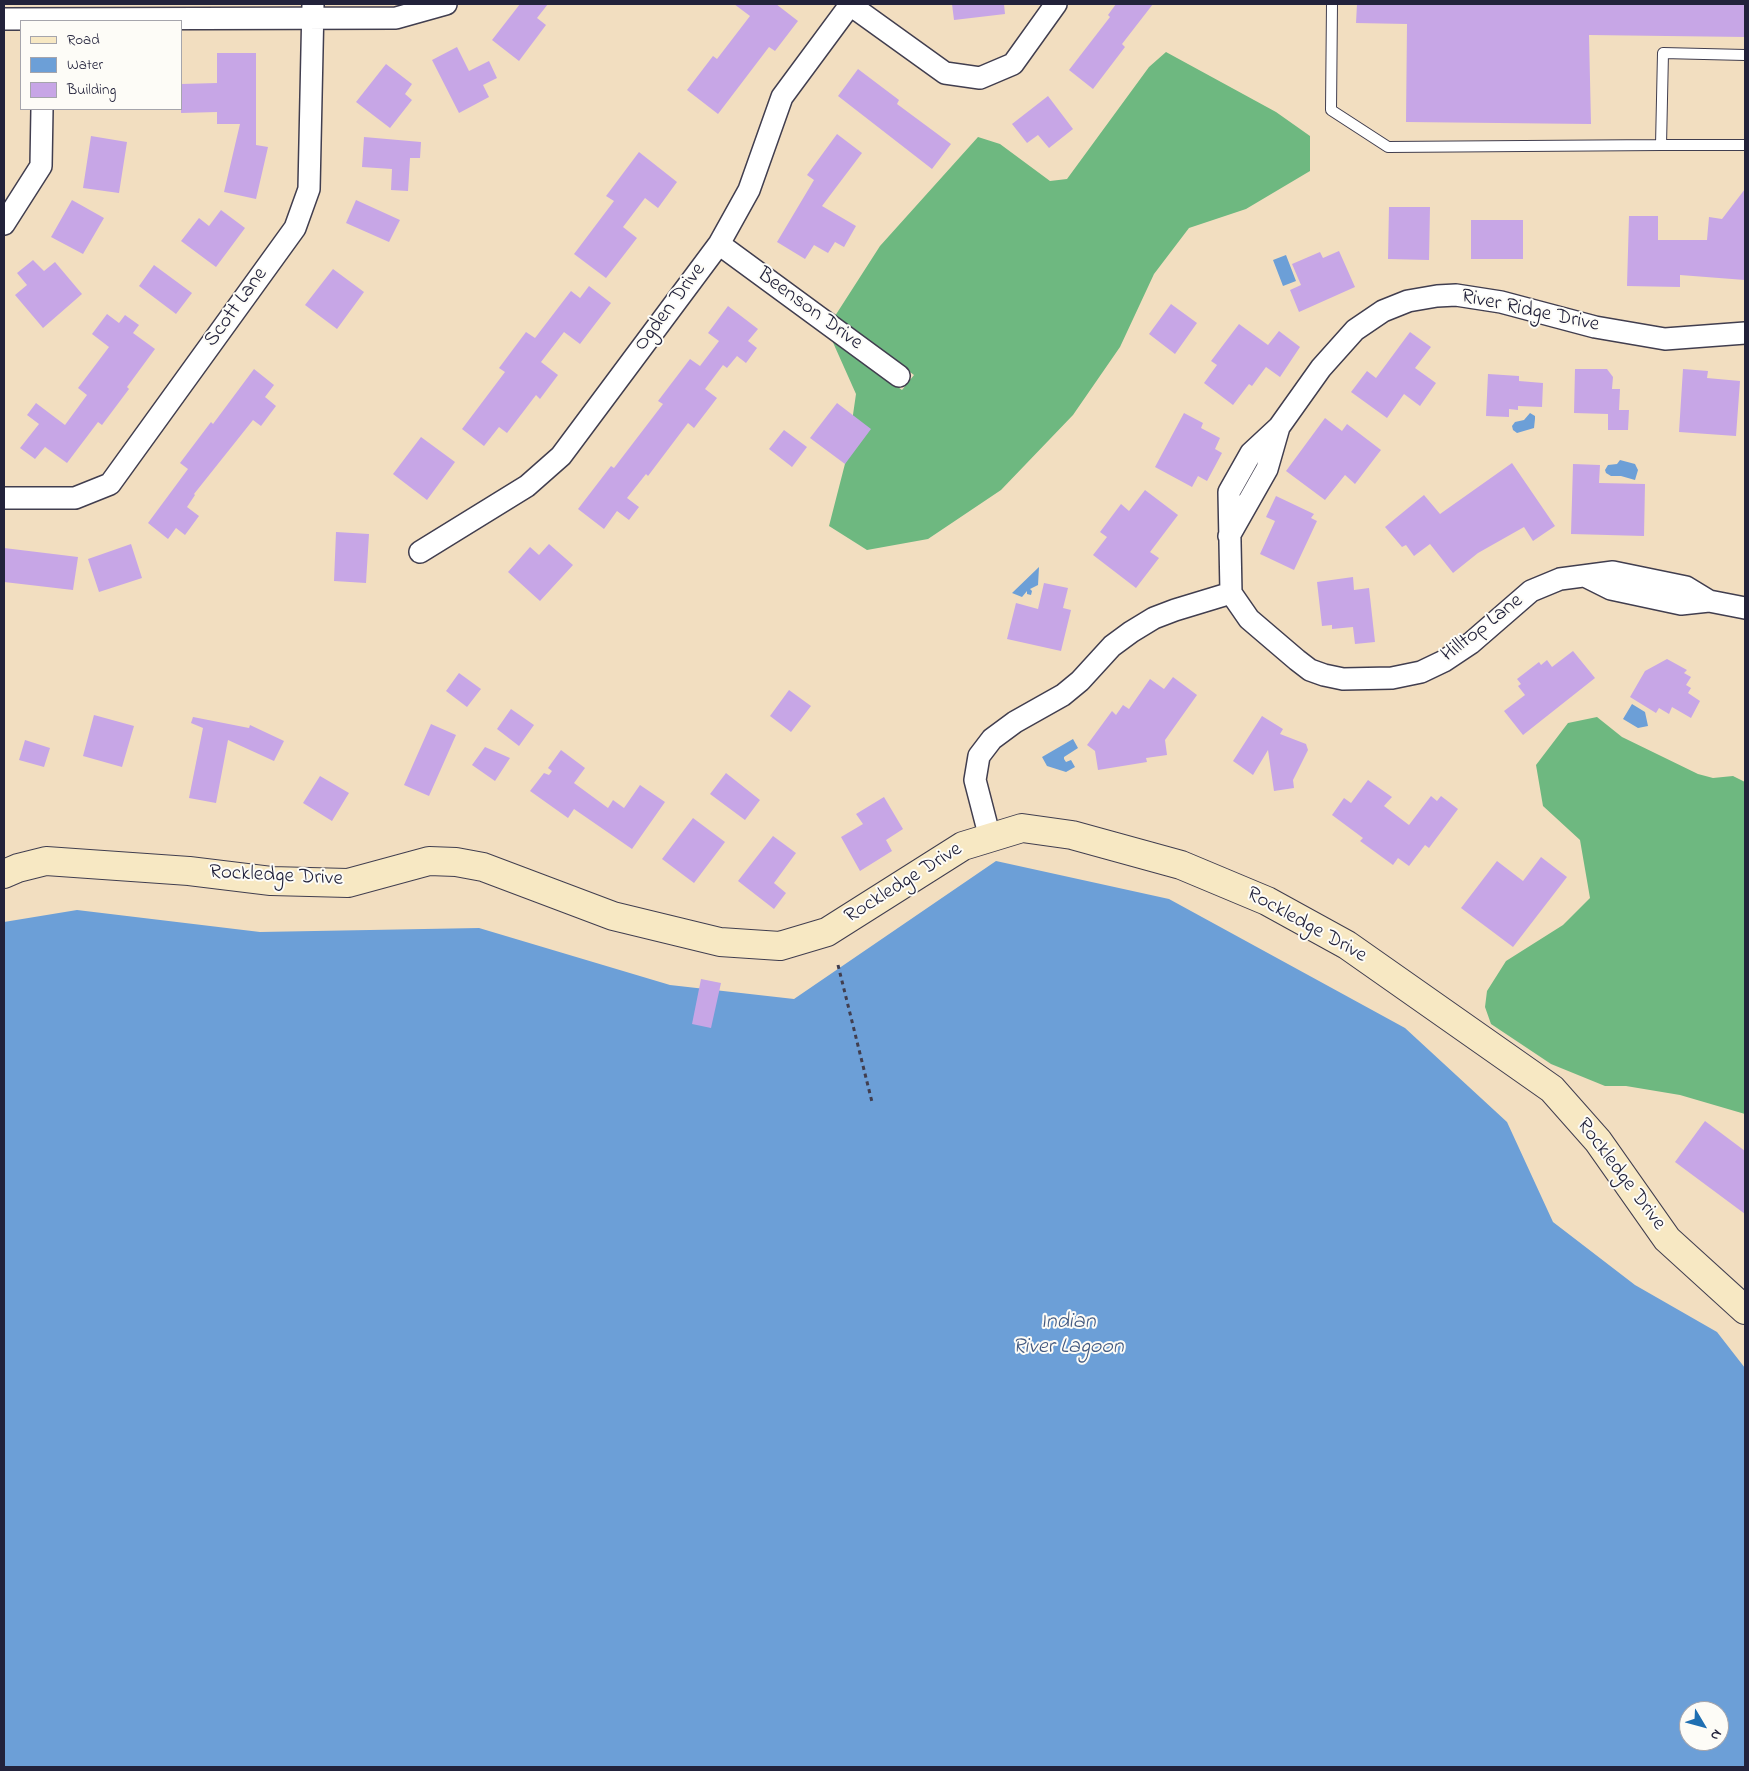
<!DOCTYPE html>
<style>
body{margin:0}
#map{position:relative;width:1749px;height:1771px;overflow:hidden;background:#f2dec0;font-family:"Indie Flower",sans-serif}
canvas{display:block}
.frame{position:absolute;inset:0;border:5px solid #22223b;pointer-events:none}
.legend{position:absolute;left:20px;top:20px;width:162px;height:90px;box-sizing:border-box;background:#fdfcf7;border:1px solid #a5a5ac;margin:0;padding:6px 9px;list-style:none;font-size:15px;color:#22223b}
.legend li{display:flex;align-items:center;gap:10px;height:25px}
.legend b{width:25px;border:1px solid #a5a5ac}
.north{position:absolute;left:1679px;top:1701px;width:50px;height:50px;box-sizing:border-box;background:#fdfcf7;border:1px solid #a5a5ac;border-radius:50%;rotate:127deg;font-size:14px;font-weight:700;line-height:20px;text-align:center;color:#22223b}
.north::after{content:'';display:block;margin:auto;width:18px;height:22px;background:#1f6fb2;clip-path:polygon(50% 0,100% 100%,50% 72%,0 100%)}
</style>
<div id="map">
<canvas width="1749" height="1771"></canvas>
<div class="frame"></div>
<ul class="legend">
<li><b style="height:6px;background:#f7e8c3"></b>Road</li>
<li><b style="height:14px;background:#6c9fd7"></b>Water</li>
<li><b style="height:14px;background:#c7a6e6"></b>Building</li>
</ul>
<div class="north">N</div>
</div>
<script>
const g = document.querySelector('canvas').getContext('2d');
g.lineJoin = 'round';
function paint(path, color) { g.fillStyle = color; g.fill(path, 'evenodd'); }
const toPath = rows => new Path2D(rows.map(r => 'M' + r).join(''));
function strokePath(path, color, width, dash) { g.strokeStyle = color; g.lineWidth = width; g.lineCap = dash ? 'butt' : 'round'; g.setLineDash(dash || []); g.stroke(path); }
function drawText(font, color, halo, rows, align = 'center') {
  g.font = font + ' "Indie Flower",sans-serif'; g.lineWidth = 4; g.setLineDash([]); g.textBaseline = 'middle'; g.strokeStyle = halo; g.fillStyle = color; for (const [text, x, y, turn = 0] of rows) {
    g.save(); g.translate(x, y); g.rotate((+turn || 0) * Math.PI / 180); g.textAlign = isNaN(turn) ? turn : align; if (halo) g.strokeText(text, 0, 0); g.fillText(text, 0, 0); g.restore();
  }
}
paint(toPath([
 [1166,52,1276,112,1310,136,1310,171,1246,209,1189,228,1154,274,1120,347,1073,415,1001,490,928,539,867,550,829,526,847,456,856,394,831,338,902,390,914,375,835,316,880,246,978,137,1000,144,1050,181,1067,179,1149,67],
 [1597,717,1622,737,1698,774,1713,778,1733,776,1745,782,1745,1114,1680,1095,1626,1086,1605,1086,1551,1064,1491,1024,1485,1007,1487,991,1506,961,1563,925,1590,898,1580,840,1543,806,1536,765,1568,723]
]), '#6eb880');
paint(toPath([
 [1286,255,1296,281,1283,286,1273,260],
 [1530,413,1535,416,1535,419,1534,428,1517,433,1513,430,1512,426,1515,422,1524,420],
 [1620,460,1635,464,1638,470,1635,480,1621,476,1611,476,1606,473,1605,470,1608,465,1617,464],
 [1039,567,1038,585,1030,589,1032,591,1031,595,1027,594,1027,591,1022,597,1012,593],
 [1632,704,1645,712,1648,726,1638,728,1623,719],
 [1073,739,1078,748,1064,757,1064,759,1066,762,1071,760,1075,767,1066,772,1047,766,1042,757],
 [996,861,1169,899,1405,1028,1507,1122,1553,1222,1635,1285,1717,1332,1745,1368,1745,1767,4,1767,4,922,77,910,260,932,479,928,670,985,794,999],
 [1689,1711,1719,1711,1719,1741,1689,1741]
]), '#6c9fd7');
paint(toPath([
 [520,4,548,4,537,18,546,25,519,61,492,40],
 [734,4,776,4,798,21,775,51,769,47,718,114,687,90,713,56,717,59,750,16],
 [952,4,1004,4,1005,14,954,20],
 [1116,4,1153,4,1122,44,1125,47,1093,89,1069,70,1110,17,1108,15],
 [1357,4,1745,4,1745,37,1589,35,1591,124,1406,122,1407,24,1356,23],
 [457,47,469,71,489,61,497,78,483,85,489,97,459,113,432,60],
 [217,53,256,53,256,145,268,147,256,199,224,192,240,124,217,124,217,112,181,113,181,84,217,83],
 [386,64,412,84,405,94,412,100,390,128,356,102],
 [858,69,899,100,897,104,951,144,932,169,838,96],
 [1048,96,1073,129,1049,148,1038,135,1027,143,1012,124],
 [837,134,862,153,822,206,856,226,844,247,835,242,828,253,814,245,805,259,777,242,814,180,807,175],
 [91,136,127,142,119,193,83,188],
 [364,137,421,142,420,158,410,158,408,191,391,190,392,169,362,167],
 [639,152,677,182,658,208,645,198,623,227,637,238,606,278,574,254,614,201,606,196],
 [1745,189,1745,280,1680,275,1680,287,1627,286,1629,216,1658,216,1658,240,1707,240,1709,217,1722,219],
 [72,200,104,218,83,254,51,237],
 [356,200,400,220,389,242,346,223],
 [1389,207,1430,207,1429,260,1388,259],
 [221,210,245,228,216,267,181,241,199,218,209,226],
 [1471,220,1523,220,1523,259,1471,259],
 [1339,251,1355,287,1299,312,1290,290,1301,285,1292,264,1320,252,1323,258],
 [33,260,44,271,55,262,82,294,43,328,15,295,27,285,17,273],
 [154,265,192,293,176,314,139,286],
 [333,269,364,292,337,329,305,305],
 [589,286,611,303,580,344,564,332,541,362,558,375,540,399,536,395,507,433,499,427,484,446,462,429,505,372,499,368,526,332,535,338,571,291,580,298],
 [1171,304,1197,323,1175,354,1149,334],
 [728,306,758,329,748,341,757,348,746,363,737,356,727,368,723,365,705,389,717,398,694,428,688,423,648,476,646,474,627,498,639,507,629,520,617,511,604,529,578,509,611,466,614,468,663,404,658,401,690,359,700,366,719,341,708,333],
 [107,314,119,323,125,315,139,325,133,333,155,349,127,387,129,389,102,425,98,422,67,463,45,447,35,459,20,448,39,424,27,415,36,403,65,425,87,395,78,388,109,347,92,334],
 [1239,324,1268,345,1279,331,1300,347,1280,377,1266,367,1252,386,1249,384,1233,405,1204,383,1217,365,1211,361],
 [1410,332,1431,347,1415,368,1436,383,1420,406,1404,394,1387,418,1351,392,1367,371,1376,378],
 [254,369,274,385,265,397,276,406,261,426,253,420,194,494,195,495,187,507,199,516,185,535,176,528,168,539,148,523,188,469,180,463,211,422,213,424],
 [1575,369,1607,369,1613,377,1612,389,1620,389,1619,410,1629,410,1628,430,1608,430,1608,414,1574,413],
 [1683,369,1708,371,1707,378,1740,381,1736,436,1679,432],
 [1488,374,1519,376,1519,381,1543,383,1542,407,1518,406,1518,410,1509,409,1509,417,1486,416],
 [837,403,871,429,845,464,810,438],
 [1184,413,1203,423,1201,428,1220,438,1215,449,1222,453,1207,481,1198,476,1192,487,1155,467],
 [1325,418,1342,431,1347,424,1381,450,1355,484,1345,475,1325,500,1286,471],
 [784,430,807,447,792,467,769,449],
 [421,437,455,462,427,500,393,474],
 [1512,463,1555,526,1533,541,1524,527,1478,553,1453,573,1430,544,1414,556,1406,545,1402,547,1385,527,1424,495,1440,514],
 [1573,464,1600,465,1599,483,1645,484,1644,536,1571,534],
 [1145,490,1178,515,1150,552,1159,558,1136,588,1093,555,1107,537,1100,532,1121,504,1129,511],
 [1276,496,1314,514,1311,518,1317,521,1294,570,1260,554,1275,521,1266,517],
 [336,532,369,534,366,583,334,581],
 [131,544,142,578,99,592,88,559],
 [549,544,573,565,540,601,508,572,530,547,539,555],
 [4,548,78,557,73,590,4,582],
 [1353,577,1354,590,1369,588,1375,642,1355,644,1353,627,1332,629,1332,625,1322,626,1317,582],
 [1044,583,1068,588,1063,608,1071,610,1061,651,1007,639,1016,603,1038,609],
 [1573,651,1595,678,1523,735,1504,711,1525,695,1518,686,1521,684,1517,679,1539,662,1541,665,1547,660,1552,667],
 [1667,659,1687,670,1684,673,1691,677,1686,685,1691,688,1688,693,1700,701,1691,718,1672,707,1669,714,1659,708,1656,713,1630,697,1645,671],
 [459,673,481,689,467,707,446,691],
 [1173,677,1197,695,1165,740,1167,755,1146,758,1147,762,1098,770,1095,751,1087,745,1112,711,1116,715,1123,705,1129,709,1150,679,1164,689],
 [789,690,811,706,791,732,770,716],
 [511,709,534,725,519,746,497,729],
 [94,715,134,726,122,767,83,756],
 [1262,716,1283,729,1280,734,1306,744,1308,750,1293,780,1294,788,1274,791,1268,750,1253,775,1233,761],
 [193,717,249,728,250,725,284,741,274,761,228,740,216,803,189,798,203,728,191,723],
 [431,724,456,735,429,796,404,785],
 [25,740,50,748,44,767,19,760],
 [485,747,510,758,495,781,472,765],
 [561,750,585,768,574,783,608,808,613,800,624,808,640,785,665,802,632,849,574,809,568,818,530,791,544,773,549,775,552,771,548,768],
 [726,773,760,800,745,820,710,794],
 [320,776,349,793,332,821,303,803],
 [1368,780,1392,797,1384,806,1409,825,1431,796,1437,801,1441,796,1458,809,1429,848,1425,845,1409,866,1398,858,1393,865,1360,841,1363,838,1332,815,1344,798,1351,803],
 [884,797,903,829,886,840,892,851,860,871,841,837,863,824,856,814],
 [693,818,725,842,694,883,662,859],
 [773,836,796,853,774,883,786,893,774,909,738,881],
 [1541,857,1567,877,1513,947,1461,908,1497,861,1523,881],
 [701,979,721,983,711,1028,692,1024],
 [1705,1121,1745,1151,1745,1214,1675,1162]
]), '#c7a6e6');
const lane = toPath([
 [1332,4,1331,110,1388,147,1661,145,1663,53,1745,55],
 [1661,145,1745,145]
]);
const street = toPath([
 [849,4,945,73,980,78,1013,64,1056,4],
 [4,19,396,18,446,4],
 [4,224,41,166,42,109],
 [719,244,899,376],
 [4,498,75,498,110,484,295,228,309,189,313,4],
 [1229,536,1267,469,1279,427],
 [420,552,527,486,561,456,719,244,749,190,782,97,850,5],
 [1587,577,1611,589,1681,604,1709,601,1745,608],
 [1231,593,1229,492,1251,453,1279,427,1321,368,1355,330,1383,311,1408,301,1437,296,1456,295,1501,302,1595,327,1665,339,1745,333],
 [1231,593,1249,619,1297,660,1310,670,1324,675,1343,679,1392,678,1421,672,1444,661,1471,643,1531,591,1560,579,1613,572,1686,587,1709,601],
 [990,838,975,780,979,756,992,739,1015,722,1063,695,1080,681,1112,646,1131,632,1154,618,1175,610,1231,593]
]);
const secondary = toPath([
 [4,874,18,868,46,861,189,871,271,881,348,883,429,861,456,862,483,867,613,916,720,942,780,946,827,932,963,846,1022,828,1072,835,1181,865,1267,901,1347,945,1552,1089,1598,1141,1667,1239,1745,1310]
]);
strokePath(lane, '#413e4f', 12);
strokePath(street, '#413e4f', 24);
strokePath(secondary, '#413e4f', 30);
strokePath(toPath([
 [838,965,872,1102]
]), '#413e4f', 3, [4, 4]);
strokePath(lane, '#fff', 10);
strokePath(street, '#fff', 21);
strokePath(secondary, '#f7e8c3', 28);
drawText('21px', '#22223b', '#fdfcf7', [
 ["Scott Lane",237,308,-54],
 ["Ogden Drive",671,308,-53],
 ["Beenson Drive",809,310,36],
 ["River Ridge Drive",1530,312,12],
 ["Hilltop Lane",1483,629,-38],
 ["Rockledge Drive",276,877,3],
 ["Rockledge Drive",904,884,-32],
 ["Rockledge Drive",1306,926,29],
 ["Rockledge Drive",1620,1175,53]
]);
drawText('italic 22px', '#435a81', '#fdfcf7', [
 ["Indian",1068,1323],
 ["River Lagoon",1068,1348]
]);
</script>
